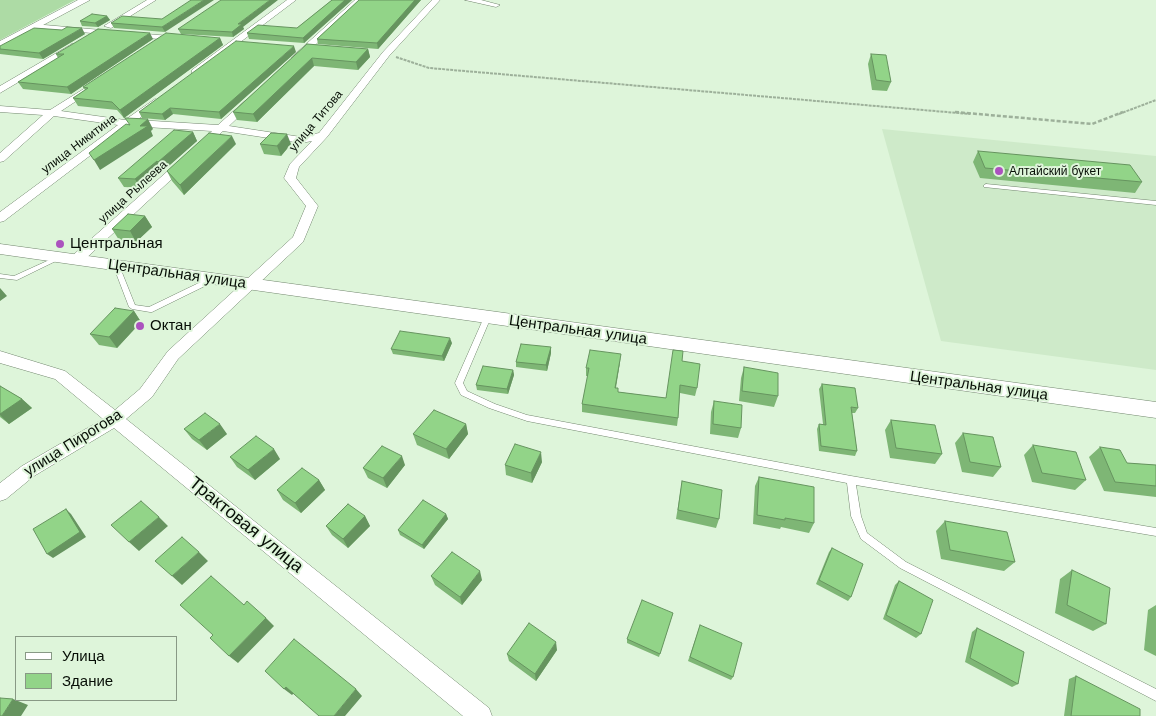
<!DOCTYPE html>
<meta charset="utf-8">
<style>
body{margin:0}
#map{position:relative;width:1156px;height:716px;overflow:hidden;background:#def5da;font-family:"Work Sans",sans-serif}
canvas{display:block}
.legend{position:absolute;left:15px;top:636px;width:162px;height:65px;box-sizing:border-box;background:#def5da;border:1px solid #889985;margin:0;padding:6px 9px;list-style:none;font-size:15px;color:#070e06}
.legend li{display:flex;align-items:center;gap:10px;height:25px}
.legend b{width:25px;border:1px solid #889985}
</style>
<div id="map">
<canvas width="1156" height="716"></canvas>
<ul class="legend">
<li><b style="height:6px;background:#fff"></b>Улица</li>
<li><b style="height:14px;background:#92d488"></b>Здание</li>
</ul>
</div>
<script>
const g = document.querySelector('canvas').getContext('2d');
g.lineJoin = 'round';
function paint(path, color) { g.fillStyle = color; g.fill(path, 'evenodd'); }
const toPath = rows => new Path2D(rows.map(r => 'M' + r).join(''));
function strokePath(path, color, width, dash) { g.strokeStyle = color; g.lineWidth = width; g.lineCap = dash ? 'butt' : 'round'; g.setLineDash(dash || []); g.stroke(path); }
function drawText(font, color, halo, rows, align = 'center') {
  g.font = font + ' "Work Sans",sans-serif'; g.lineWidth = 4; g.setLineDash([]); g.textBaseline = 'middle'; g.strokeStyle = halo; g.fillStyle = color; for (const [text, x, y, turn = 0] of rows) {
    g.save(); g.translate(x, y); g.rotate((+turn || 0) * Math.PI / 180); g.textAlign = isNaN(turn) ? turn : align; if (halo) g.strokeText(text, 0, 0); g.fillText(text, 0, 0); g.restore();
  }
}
paint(toPath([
 [882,129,1156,156,1156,370,941,341]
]), '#ceeac9');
paint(toPath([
 [0,0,75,0,0,40]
]), '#addba5');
const service = toPath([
 [986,184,1156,201,1156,205,984,187,984,185,986,184],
 [58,256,60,257,61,258,60,259,17,280,0,278,0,274,14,276,58,256],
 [116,263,119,265,135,305,149,307,209,278,213,278,214,280,213,282,152,312,150,312,132,309,129,307,113,265,116,263],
 [485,315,489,315,491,317,463,383,467,391,495,404,527,415,851,476,1156,528,1156,536,856,485,861,516,867,533,906,562,1156,689,1156,701,900,568,861,539,851,516,847,483,527,421,489,408,461,395,455,383,485,315]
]);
const minor = toPath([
 [147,0,156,0,111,28,104,26,147,0],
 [287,0,296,0,198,74,192,74,192,70,287,0],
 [355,0,363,0,298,61,292,61,292,57,355,0],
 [432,0,440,0,389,56,327,137,299,167,296,178,318,206,303,242,178,359,152,397,126,419,489,708,492,716,463,716,114,428,34,476,6,499,0,501,0,483,22,466,103,419,55,379,0,363,0,351,65,371,115,410,140,389,168,351,293,237,306,206,284,178,290,164,312,141,301,143,223,131,204,149,200,150,195,147,212,131,129,126,4,221,0,222,0,212,118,125,54,116,4,161,0,162,0,153,43,115,0,112,0,106,50,110,90,85,93,86,93,90,61,111,125,120,155,99,158,100,158,104,137,120,218,125,246,100,249,99,254,102,252,104,229,126,301,137,319,133,383,52,432,0],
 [465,0,481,0,500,5,496,7,465,0],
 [33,24,181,37,185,39,181,41,36,28,32,26,33,24],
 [72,44,79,46,0,93,0,86,72,44],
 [183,160,188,163,187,165,82,262,72,262,71,259,72,256,179,161,183,160]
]);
const tertiary = toPath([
 [78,0,90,0,0,48,0,41,78,0],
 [0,244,1156,402,1156,418,0,254,0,244]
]);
strokePath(service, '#73876f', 1);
strokePath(minor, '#73876f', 1);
strokePath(tertiary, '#73876f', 1);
strokePath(toPath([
 [396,57,429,68,970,114],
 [1119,114,1156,100]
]), '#9db09a', 2, [3, 1]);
strokePath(toPath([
 [955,112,1092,124,1123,112]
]), '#9db09a', 2.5, [4, 2]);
paint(service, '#fff');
paint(minor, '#fff');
paint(tertiary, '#fff');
paint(toPath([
 [332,0,352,0,304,43,249,39,247,33,297,28],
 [359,0,421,0,378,49,318,44,317,39],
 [107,16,110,20,98,27,82,26,80,21],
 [162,19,165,32,114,28,111,23],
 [243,27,244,29,233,37,181,34,178,29],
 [85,34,43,59,0,54,0,46],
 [220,38,223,45,124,118,117,110,78,106,73,98,85,90,83,87],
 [153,39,71,94,23,89,18,82,58,58,56,54],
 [307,44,368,49,370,57,358,70,314,66,257,122,237,120,233,112],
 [296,52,221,119,173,114,165,120,142,118,139,112],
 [871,54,891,82,887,91,872,90,868,64],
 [193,132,197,141,163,171,162,170,140,188,124,187,118,178],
 [236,144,184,195,172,181,167,171],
 [260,144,291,144,281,156,264,154],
 [978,151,1142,182,1135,193,980,178,973,162],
 [145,216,152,227,136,242,119,240,112,229],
 [134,311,141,322,117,348,99,345,90,334],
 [452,343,444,361,393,354,391,349],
 [551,347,551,353,547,371,516,367,516,362],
 [682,361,697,388,695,396,680,393,678,418,677,426,582,412,582,404,588,376,586,376,586,368,620,362,616,388,618,392,666,398],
 [744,367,778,396,774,407,739,401,741,378],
 [513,370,514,375,508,394,477,390,476,385],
 [822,384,858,408,855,413,852,413,857,451,855,456,819,451,817,429,819,424,823,424,819,389],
 [0,386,22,399,32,408,9,424,0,417],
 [714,401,741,428,738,438,710,434,711,412],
 [891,420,942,454,935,464,890,458,885,430],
 [466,424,468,434,449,459,417,445,413,434],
 [184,429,227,434,207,450,192,439],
 [963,433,1001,467,993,477,962,472,955,443],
 [1033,445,1086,480,1075,490,1032,482,1024,455],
 [1100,447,1127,463,1156,465,1156,497,1104,491,1089,457],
 [230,457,280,459,255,480,237,467],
 [542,462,532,483,506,475,505,465],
 [405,465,387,488,368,478,363,468],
 [759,477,814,523,809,533,781,527,780,529,753,524,755,486],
 [319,480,325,490,301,513,283,500,277,490],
 [682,481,719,519,716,528,676,519],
 [446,514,448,519,424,549,400,535,398,530],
 [365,516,370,526,348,548,332,535,326,526],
 [945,521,1015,562,1004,571,941,559,936,531],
 [832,548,851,597,848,601,816,584,829,552],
 [1072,570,1106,624,1093,631,1055,613,1060,579],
 [431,576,482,580,462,605,435,585],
 [899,581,921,634,916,638,883,619,895,585],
 [1156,605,1156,656,1144,650,1148,610],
 [673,613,659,657,627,643,627,639],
 [700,625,733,677,731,680,688,661],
 [977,628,1018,684,1012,687,965,662,972,632],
 [557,650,536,681,509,661,507,654],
 [1076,676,1140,716,1064,716,1069,679]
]), '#7eb675');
paint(toPath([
 [204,0,214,0,165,32,162,27],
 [270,0,278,0,243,27,244,29,233,37,232,32,238,24],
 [345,0,352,0,304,43,303,38],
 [415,0,421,0,378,49,377,43],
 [107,16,110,20,98,27,95,23],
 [82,28,85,34,43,59,39,53],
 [150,33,153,39,71,94,67,87],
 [220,38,223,45,124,118,120,110],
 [294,46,296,52,221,119,219,112],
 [368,49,370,57,358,70,356,62],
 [312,58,314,66,257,122,253,114],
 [170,108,173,114,165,120,162,114],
 [148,119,153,129,151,131,153,136,100,170,94,160],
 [193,132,197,141,163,171,158,162],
 [287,134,291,144,281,156,277,146],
 [232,136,236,144,184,195,180,185],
 [157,161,162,170,140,188,135,179],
 [145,216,152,227,136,242,130,231],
 [0,288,7,296,0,301],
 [134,311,141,322,117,348,109,337],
 [450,338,452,343,444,361,442,356],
 [551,347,551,353,547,371,546,365],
 [621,354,620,362,614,396,615,388],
 [513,370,514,375,508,394,507,389],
 [22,399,32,408,9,424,0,415,0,414],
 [220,424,227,434,207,450,199,440],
 [466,424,468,434,449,459,446,449],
 [274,449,280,459,255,480,248,470],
 [541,452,542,462,532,483,531,473],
 [402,456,405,465,387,488,383,478],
 [319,480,325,490,301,513,295,503],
 [66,509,71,514,86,537,53,558,47,554],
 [446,514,448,519,424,549,422,545],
 [365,516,370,526,348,548,343,539],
 [159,517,168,526,139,551,129,542],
 [199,552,208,561,182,585,172,576],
 [480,571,482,580,462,605,460,597],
 [266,618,274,626,238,663,229,656],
 [556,642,557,650,536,681,535,674],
 [286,687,294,693,292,695,284,689],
 [356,689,362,696,345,716,334,716],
 [13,699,28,705,21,716,2,716]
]), '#66945f');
const building = toPath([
 [191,0,204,0,162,27,111,23,122,16,162,19,191,0],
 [221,0,270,0,238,24,242,24,232,32,178,29,221,0],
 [332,0,345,0,303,38,247,33,258,25,297,28,332,0],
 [359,0,415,0,377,43,317,39,359,0],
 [92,14,107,16,95,23,80,21,92,14],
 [67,27,82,28,39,53,0,49,0,46,34,28,62,30,67,27],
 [98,29,150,33,67,87,18,82,64,54,56,54,98,29],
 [166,33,220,38,120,110,112,102,73,98,88,88,83,87,166,33],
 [236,41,294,46,219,112,170,108,162,114,139,112,236,41],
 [307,44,368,49,356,62,312,58,253,114,233,112,307,44],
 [871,54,886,55,891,82,876,80,871,54],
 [125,118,148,119,140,126,148,126,94,160,89,153,126,124,130,125,125,118],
 [174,130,193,132,158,162,157,161,135,179,118,178,174,130],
 [209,133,232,136,180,185,167,171,209,133],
 [271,133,287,134,277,146,260,144,271,133],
 [978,151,1130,165,1142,182,985,168,978,151],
 [128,214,145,216,130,231,112,229,128,214],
 [115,308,134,311,109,337,90,334,115,308],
 [400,331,450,338,442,356,391,349,400,331],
 [521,344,551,347,546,365,516,362,521,344],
 [590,350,621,354,615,388,618,388,618,392,666,398,673,350,683,351,682,361,700,364,697,388,680,385,678,418,582,404,589,368,586,368,590,350],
 [483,366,513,370,507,389,476,385,483,366],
 [744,367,778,373,778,396,742,391,744,367],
 [822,384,855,388,858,408,851,407,857,451,821,446,819,424,826,425,822,384],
 [0,386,22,399,0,414,0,386],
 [714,401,742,405,741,428,713,424,714,401],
 [434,410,466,424,446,449,413,434,434,410],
 [205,413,220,424,199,440,184,429,205,413],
 [891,420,935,425,942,454,896,448,891,420],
 [963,433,993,437,1001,467,970,462,963,433],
 [256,436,274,449,248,470,230,457,256,436],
 [515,444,541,452,531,473,505,465,515,444],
 [1033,445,1076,452,1086,480,1042,473,1033,445],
 [382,446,402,456,383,478,363,468,382,446],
 [1100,447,1120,450,1127,463,1156,465,1156,486,1115,482,1100,447],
 [302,468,319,480,295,503,277,490,302,468],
 [759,477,814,487,814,523,785,518,785,520,757,515,759,477],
 [682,481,722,490,719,519,678,510,682,481],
 [423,500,446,514,422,545,398,530,423,500],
 [141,501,159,517,129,542,111,525,141,501],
 [348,504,365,516,343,539,326,526,348,504],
 [66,509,80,532,47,554,33,529,66,509],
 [945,521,1007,532,1015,562,950,550,945,521],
 [182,537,199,552,172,576,155,561,182,537],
 [832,548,863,564,851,597,819,580,832,548],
 [452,552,480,571,460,597,431,576,452,552],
 [1072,570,1110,588,1106,624,1067,605,1072,570],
 [211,576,244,605,247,601,266,618,229,656,210,638,213,635,180,605,211,576],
 [899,581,933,600,921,634,886,615,899,581],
 [642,600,673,613,660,654,627,639,642,600],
 [529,623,556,642,535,674,507,654,529,623],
 [700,625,742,643,733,677,690,657,700,625],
 [977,628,1024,652,1018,684,970,658,977,628],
 [294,639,356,689,334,716,319,716,286,687,284,689,265,671,294,639],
 [1076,676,1140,709,1140,716,1071,716,1076,676],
 [0,698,13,699,2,716,0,716,0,698]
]);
paint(building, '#92d488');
strokePath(building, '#66945f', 1);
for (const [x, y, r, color] of [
 [999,171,5,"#ab52be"],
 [60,244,5,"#ab52be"],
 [140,326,5,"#ab52be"]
]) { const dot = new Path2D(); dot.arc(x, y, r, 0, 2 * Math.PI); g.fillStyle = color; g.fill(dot); strokePath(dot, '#def5da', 2); }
drawText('12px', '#070e06', '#def5da', [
 ["улица Титова",316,121,-50],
 ["улица Никитина",79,144,-37],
 ["улица Рылеева",133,192,-42]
]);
drawText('12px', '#070e06', '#def5da', [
 ["Алтайский букет",1009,171]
], 'left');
drawText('15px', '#070e06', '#def5da', [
 ["Центральная",70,244],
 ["Октан",150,326]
], 'left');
drawText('15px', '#070e06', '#def5da', [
 ["Центральная улица",177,274,8],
 ["Центральная улица",578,330,8],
 ["Центральная улица",979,386,8],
 ["улица Пирогова",73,443,-32]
]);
drawText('18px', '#070e06', '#def5da', [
 ["Трактовая улица",246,525,39]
]);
</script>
